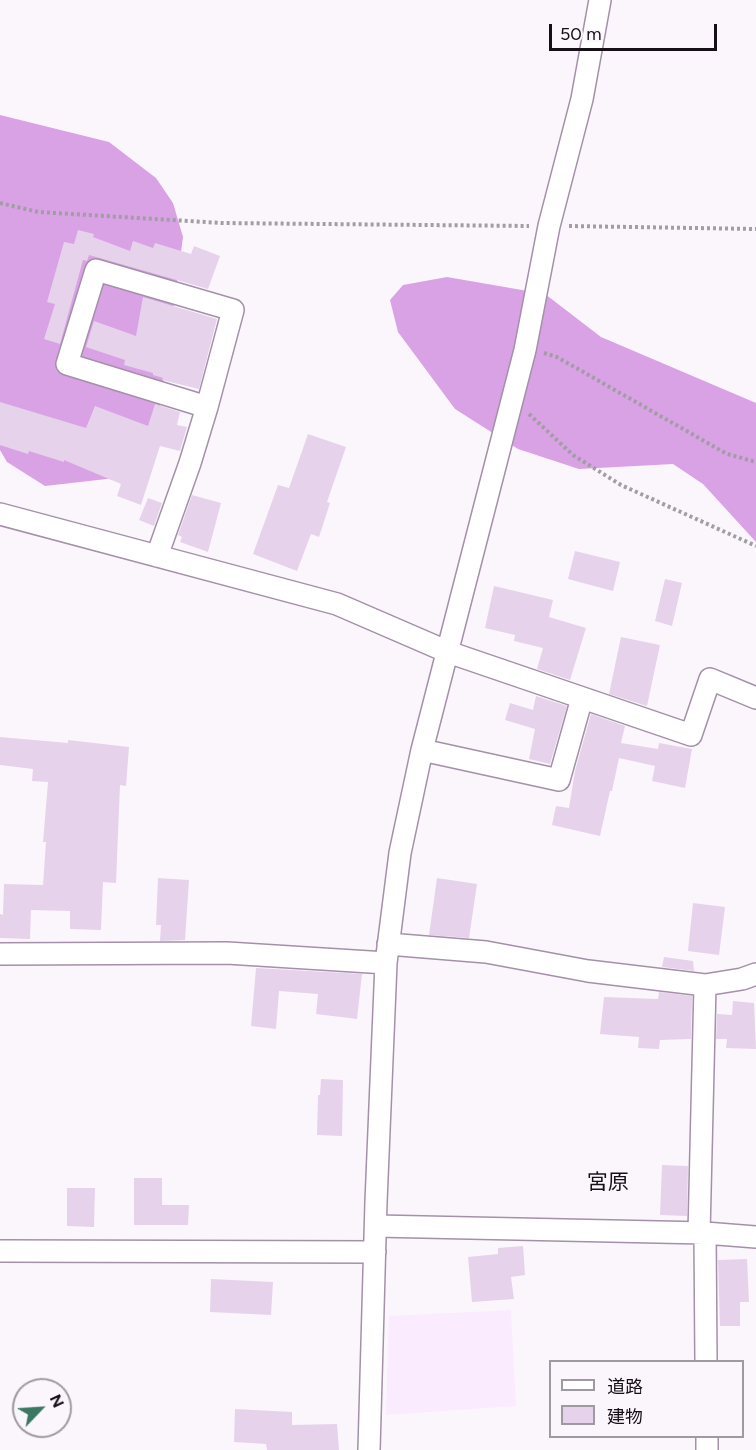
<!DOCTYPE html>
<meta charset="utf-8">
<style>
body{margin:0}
#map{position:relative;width:756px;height:1450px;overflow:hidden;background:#fbf6fc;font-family:Figtree,"Noto Sans JP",sans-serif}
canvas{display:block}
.legend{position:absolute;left:549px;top:1360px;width:195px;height:78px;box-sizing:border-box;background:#fbf6fc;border:2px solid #9f9aa1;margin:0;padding:8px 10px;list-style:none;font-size:18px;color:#160f18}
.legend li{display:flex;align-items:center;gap:12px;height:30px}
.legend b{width:30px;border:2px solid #9f9aa1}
.north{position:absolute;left:12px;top:1378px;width:60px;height:60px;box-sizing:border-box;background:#fbf6fc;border:2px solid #9f9aa1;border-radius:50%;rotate:65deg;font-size:16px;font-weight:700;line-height:24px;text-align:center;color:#160f18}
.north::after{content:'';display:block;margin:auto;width:21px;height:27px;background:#3a7864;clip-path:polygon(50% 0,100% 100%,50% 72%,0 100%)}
.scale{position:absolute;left:549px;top:24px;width:168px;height:27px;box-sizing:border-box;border:3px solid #160f18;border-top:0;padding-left:8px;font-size:18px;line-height:21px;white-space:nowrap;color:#160f18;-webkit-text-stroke:4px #fbf6fc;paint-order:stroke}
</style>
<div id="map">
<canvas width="756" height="1450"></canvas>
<ul class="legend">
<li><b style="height:8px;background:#fff"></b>道路</li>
<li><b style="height:16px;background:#e7d2ec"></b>建物</li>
</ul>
<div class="north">N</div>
<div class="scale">50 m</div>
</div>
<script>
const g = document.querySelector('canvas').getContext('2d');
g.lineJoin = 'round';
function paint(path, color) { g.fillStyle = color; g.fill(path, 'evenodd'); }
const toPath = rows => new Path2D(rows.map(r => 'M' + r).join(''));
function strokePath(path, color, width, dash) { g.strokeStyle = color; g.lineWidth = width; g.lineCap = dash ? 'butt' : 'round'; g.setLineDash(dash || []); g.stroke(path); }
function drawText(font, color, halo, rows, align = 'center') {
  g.font = font + ' Figtree,"Noto Sans JP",sans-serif'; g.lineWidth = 4.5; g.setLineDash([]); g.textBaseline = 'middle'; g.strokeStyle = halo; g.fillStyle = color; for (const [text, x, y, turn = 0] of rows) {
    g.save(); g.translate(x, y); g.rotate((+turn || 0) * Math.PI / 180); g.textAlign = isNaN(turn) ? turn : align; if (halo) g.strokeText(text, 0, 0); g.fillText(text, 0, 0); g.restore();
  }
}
paint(toPath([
 [511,1310,516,1406,386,1415,389,1316]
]), '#fbebfe');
paint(toPath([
 [0,115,109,142,156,178,173,203,183,237,158,421,133,476,45,486,7,462,0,450],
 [447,277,545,294,601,337,756,403,756,542,703,484,673,464,579,469,518,449,455,409,398,332,390,300,403,285]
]), '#d9a2e5');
paint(toPath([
 [78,230,94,234,93,237,130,251,133,241,153,248,155,243,191,254,194,246,220,256,208,289,89,255,87,261,83,260,60,344,44,339,55,304,47,302,64,242,74,244],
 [143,297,217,319,199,389,162,380,163,378,153,375,153,373,124,365,125,360,86,347,94,321,136,336],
 [0,402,86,428,95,406,148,426,155,404,180,412,177,425,187,427,180,451,160,446,141,505,117,496,121,484,64,460,64,462,29,451,28,454,0,445],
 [308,434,346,447,327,502,330,503,319,537,311,534,297,571,253,554,278,485,289,488],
 [192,495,221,503,208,552,180,542,182,537,178,535],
 [148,498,162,503,154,526,139,520],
 [575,551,620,562,613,591,568,579],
 [665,579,682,583,672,626,655,621],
 [494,586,553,600,549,617,586,628,570,680,537,669,543,648,514,641,515,635,485,628],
 [621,637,660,645,647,706,609,694],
 [536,696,567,706,550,764,529,759,535,729,505,720,510,703,533,710],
 [591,714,625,726,621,743,658,749,659,743,692,749,685,788,652,781,655,766,619,758,612,791,610,791,600,836,552,825,556,806,569,808,575,771],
 [0,737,68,743,68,740,129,747,126,786,120,785,116,883,103,882,101,930,70,929,70,911,31,910,30,939,0,938,0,914,3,915,4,884,43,885,46,842,43,842,48,782,32,781,33,769,0,765],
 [158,878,189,880,185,940,160,941,161,925,156,925],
 [437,878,477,884,469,938,429,935],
 [693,903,725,907,719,955,688,951],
 [664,957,693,961,694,971,662,967],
 [256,968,362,974,357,1019,316,1014,318,994,279,991,276,1029,251,1026],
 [659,992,692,996,691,1039,660,1040,659,1049,638,1048,639,1037,600,1034,604,997,658,999],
 [733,1001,754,1003,756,1049,726,1048,727,1039,716,1039,717,1014,732,1015],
 [321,1079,343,1080,342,1136,317,1135,318,1095,320,1095],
 [662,1165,688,1166,687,1216,660,1215],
 [134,1178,162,1178,162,1205,189,1205,188,1225,134,1225],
 [67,1188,95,1188,94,1227,67,1226],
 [523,1246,525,1275,511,1277,514,1299,472,1302,468,1257,498,1254,498,1248],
 [747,1259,749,1302,740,1302,740,1326,720,1326,718,1260],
 [211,1279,273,1282,271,1315,210,1312],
 [235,1409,292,1412,292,1425,337,1424,339,1450,267,1450,266,1444,234,1442]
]), '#e7d2ec');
const minor = toPath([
 [0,514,337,604,448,652,691,735,710,679,756,698],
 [157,556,190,463,207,407,233,310,96,270,67,364,207,407],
 [422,750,559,780,582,698],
 [388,944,486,952,588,971,705,985,742,979,756,974],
 [0,954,227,953,386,963],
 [376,1226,705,1233,756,1237],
 [699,1233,705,985],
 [705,1233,706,1362],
 [0,1251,375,1252],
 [707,1436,707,1450],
 [369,1450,376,1202,386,963,400,853,422,750,525,350,549,226,582,99,600,0]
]);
strokePath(minor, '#a490a8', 24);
strokePath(toPath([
 [0,203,38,212,222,223,529,226],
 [569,226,756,229],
 [544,353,557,357,727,454,756,462],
 [529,414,573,455,621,485,756,546]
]), '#a29ca4', 4, [3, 3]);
strokePath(minor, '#fff', 21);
drawText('21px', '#160f18', '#fbf6fc', [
 ["宮原",608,1183]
]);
</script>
